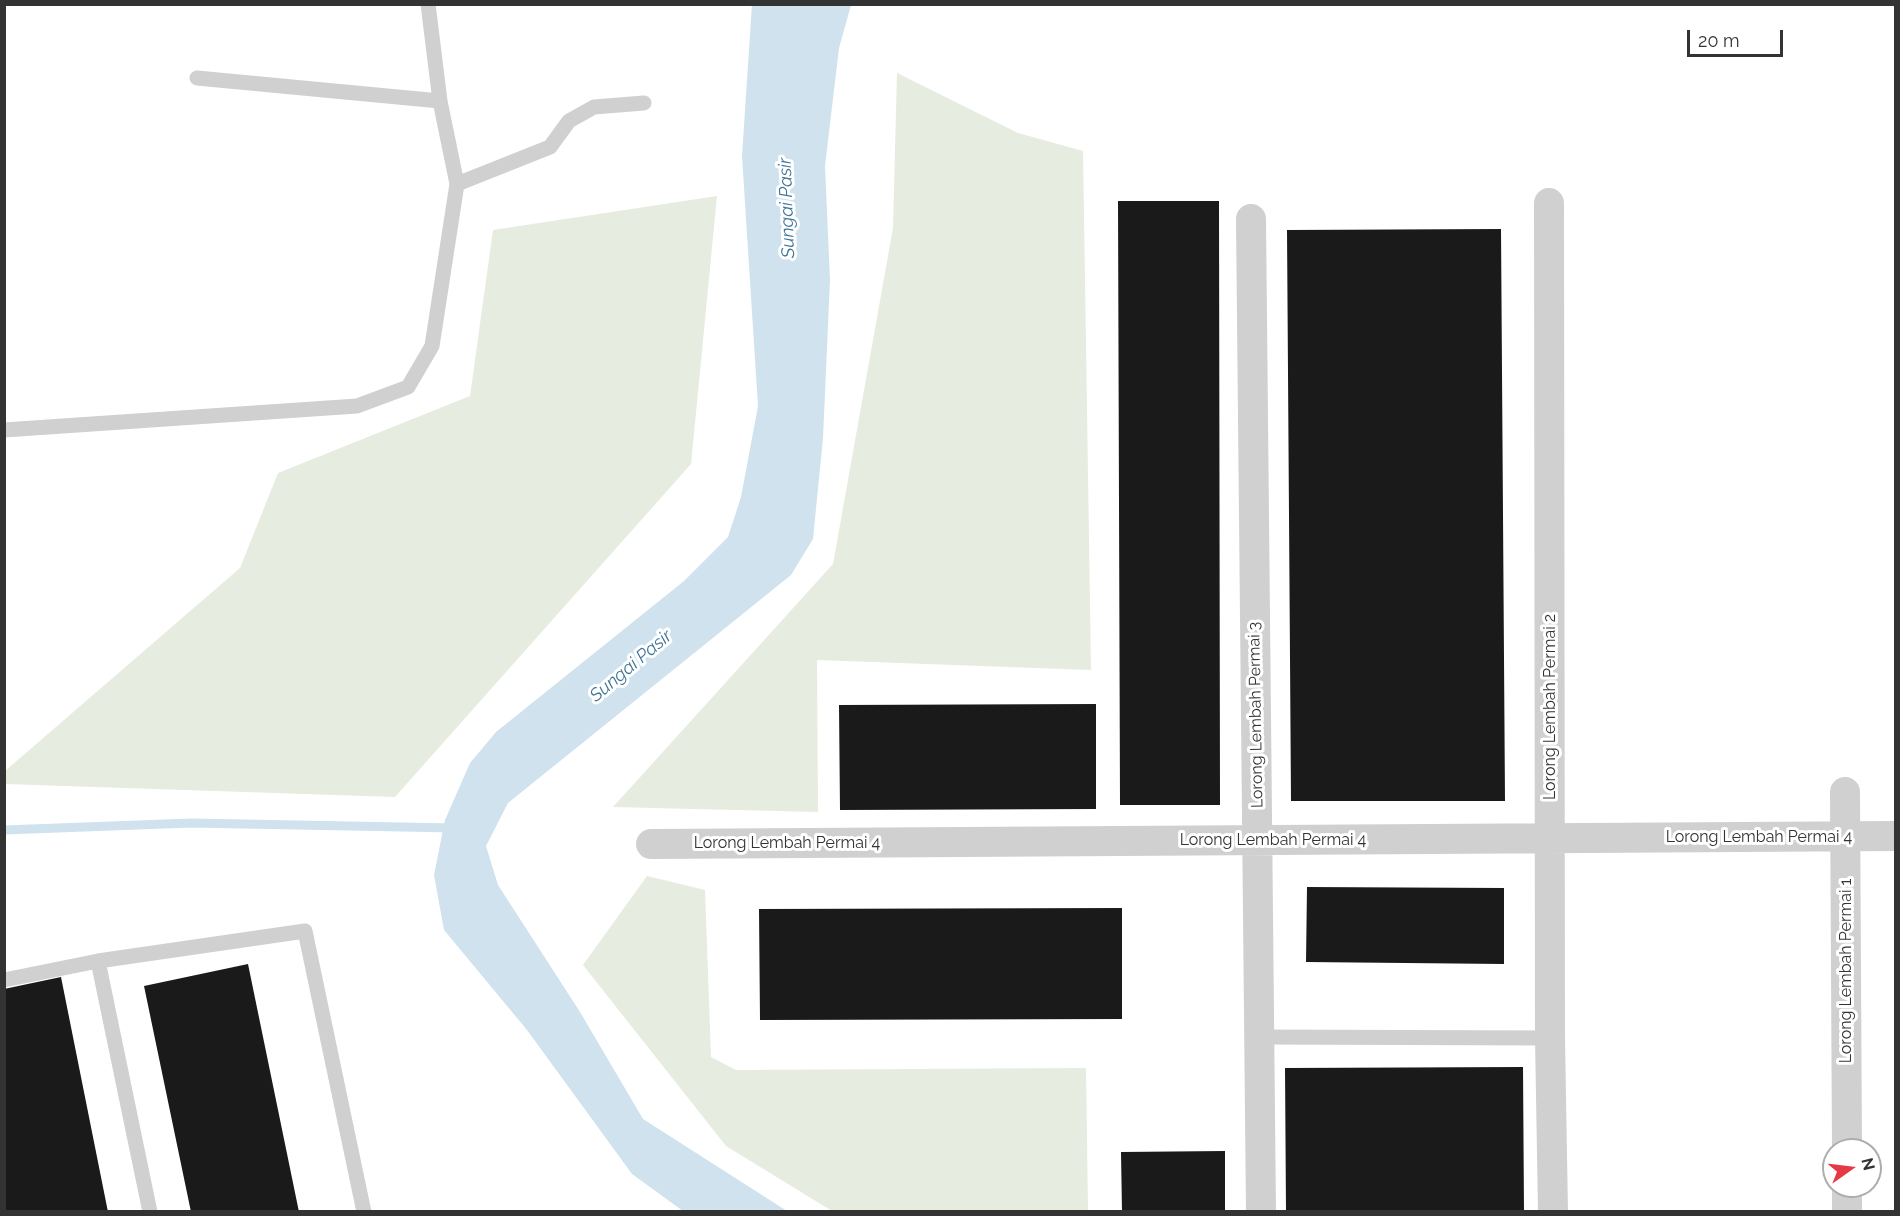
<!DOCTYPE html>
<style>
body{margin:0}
#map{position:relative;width:1900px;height:1216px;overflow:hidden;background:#fff;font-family:Raleway,sans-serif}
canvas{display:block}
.frame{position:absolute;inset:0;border:6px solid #333;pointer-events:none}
.north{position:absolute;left:1822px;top:1138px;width:60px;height:60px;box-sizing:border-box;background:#fff;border:2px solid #adadad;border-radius:50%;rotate:76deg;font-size:16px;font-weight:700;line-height:24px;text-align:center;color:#333}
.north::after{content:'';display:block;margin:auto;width:21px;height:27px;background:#e63946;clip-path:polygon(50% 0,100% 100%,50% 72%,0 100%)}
.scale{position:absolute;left:1687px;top:30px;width:96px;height:27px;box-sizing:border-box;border:3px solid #333;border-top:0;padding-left:8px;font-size:18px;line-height:21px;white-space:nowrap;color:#333;-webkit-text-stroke:4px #fff;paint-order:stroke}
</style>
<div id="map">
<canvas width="1900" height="1216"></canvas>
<div class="frame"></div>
<div class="north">N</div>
<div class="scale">20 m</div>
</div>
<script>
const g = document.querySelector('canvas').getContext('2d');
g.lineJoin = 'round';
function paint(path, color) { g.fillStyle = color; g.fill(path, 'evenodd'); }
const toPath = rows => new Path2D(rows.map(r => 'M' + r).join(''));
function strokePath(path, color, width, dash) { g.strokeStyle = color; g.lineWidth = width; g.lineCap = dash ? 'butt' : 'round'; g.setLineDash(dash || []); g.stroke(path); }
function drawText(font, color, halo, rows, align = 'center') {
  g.font = font + ' Raleway,sans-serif'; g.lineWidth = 6; g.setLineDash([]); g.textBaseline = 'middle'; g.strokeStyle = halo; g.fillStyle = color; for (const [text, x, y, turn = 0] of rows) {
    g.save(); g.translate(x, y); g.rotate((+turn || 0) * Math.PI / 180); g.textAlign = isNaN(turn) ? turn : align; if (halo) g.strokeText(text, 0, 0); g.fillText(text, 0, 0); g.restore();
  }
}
paint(toPath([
 [897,73,1018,133,1083,151,1091,670,817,660,818,812,613,807,833,564,893,228],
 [717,196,691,464,395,797,5,784,5,771,240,568,278,473,470,396,493,230],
 [647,876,705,890,711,1057,736,1070,1086,1068,1088,1211,832,1211,726,1146,583,965]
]), '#e6ecdf');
paint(toPath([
 [752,4,851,5,839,48,825,166,830,280,823,438,813,539,791,575,508,803,486,846,498,885,580,1012,643,1119,787,1211,683,1211,632,1174,527,1030,444,930,434,875,445,820,470,763,496,732,684,581,728,537,741,497,758,406,742,156]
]), '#cfe2ee');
strokePath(toPath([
 [4,830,191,823,455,828]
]), '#cfe2ee', 9);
paint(toPath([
 [1118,201,1219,201,1220,805,1120,805],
 [1501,229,1505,801,1291,801,1287,230],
 [1096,704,1096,809,840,810,839,705],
 [1307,887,1504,888,1504,964,1306,962],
 [1122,908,1122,1019,760,1020,759,909],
 [248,964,299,1212,191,1212,144,986],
 [61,977,108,1212,4,1212,4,989],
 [1523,1067,1524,1212,1286,1212,1285,1068],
 [1225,1151,1225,1212,1122,1212,1121,1152]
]), '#1a1a1a');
strokePath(toPath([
 [197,78,440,101],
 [457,184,550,147,569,121,594,107,644,103],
 [4,430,357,406,408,387,432,346,457,184,440,101,428,4],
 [98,961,150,1212],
 [4,980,98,961,305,931,364,1212],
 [1258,1037,1550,1038]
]), '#d0d0d0', 15);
strokePath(toPath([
 [1549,203,1550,1038,1553,1212],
 [1251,219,1261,1212],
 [1845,792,1847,1150],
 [651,844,1896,836],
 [1847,1186,1847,1212]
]), '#d0d0d0', 30);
drawText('16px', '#333', '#fff', [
 ["Lorong Lembah Permai 2",1550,707,-90],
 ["Lorong Lembah Permai 3",1256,715,-91],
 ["Lorong Lembah Permai 4",1759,837],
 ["Lorong Lembah Permai 4",1273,840],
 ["Lorong Lembah Permai 4",787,843],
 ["Lorong Lembah Permai 1",1846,971,-90]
]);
drawText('italic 18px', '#3f7597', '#fff', [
 ["Sungai Pasir",787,208,-92],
 ["Sungai Pasir",631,666,-40]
]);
</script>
